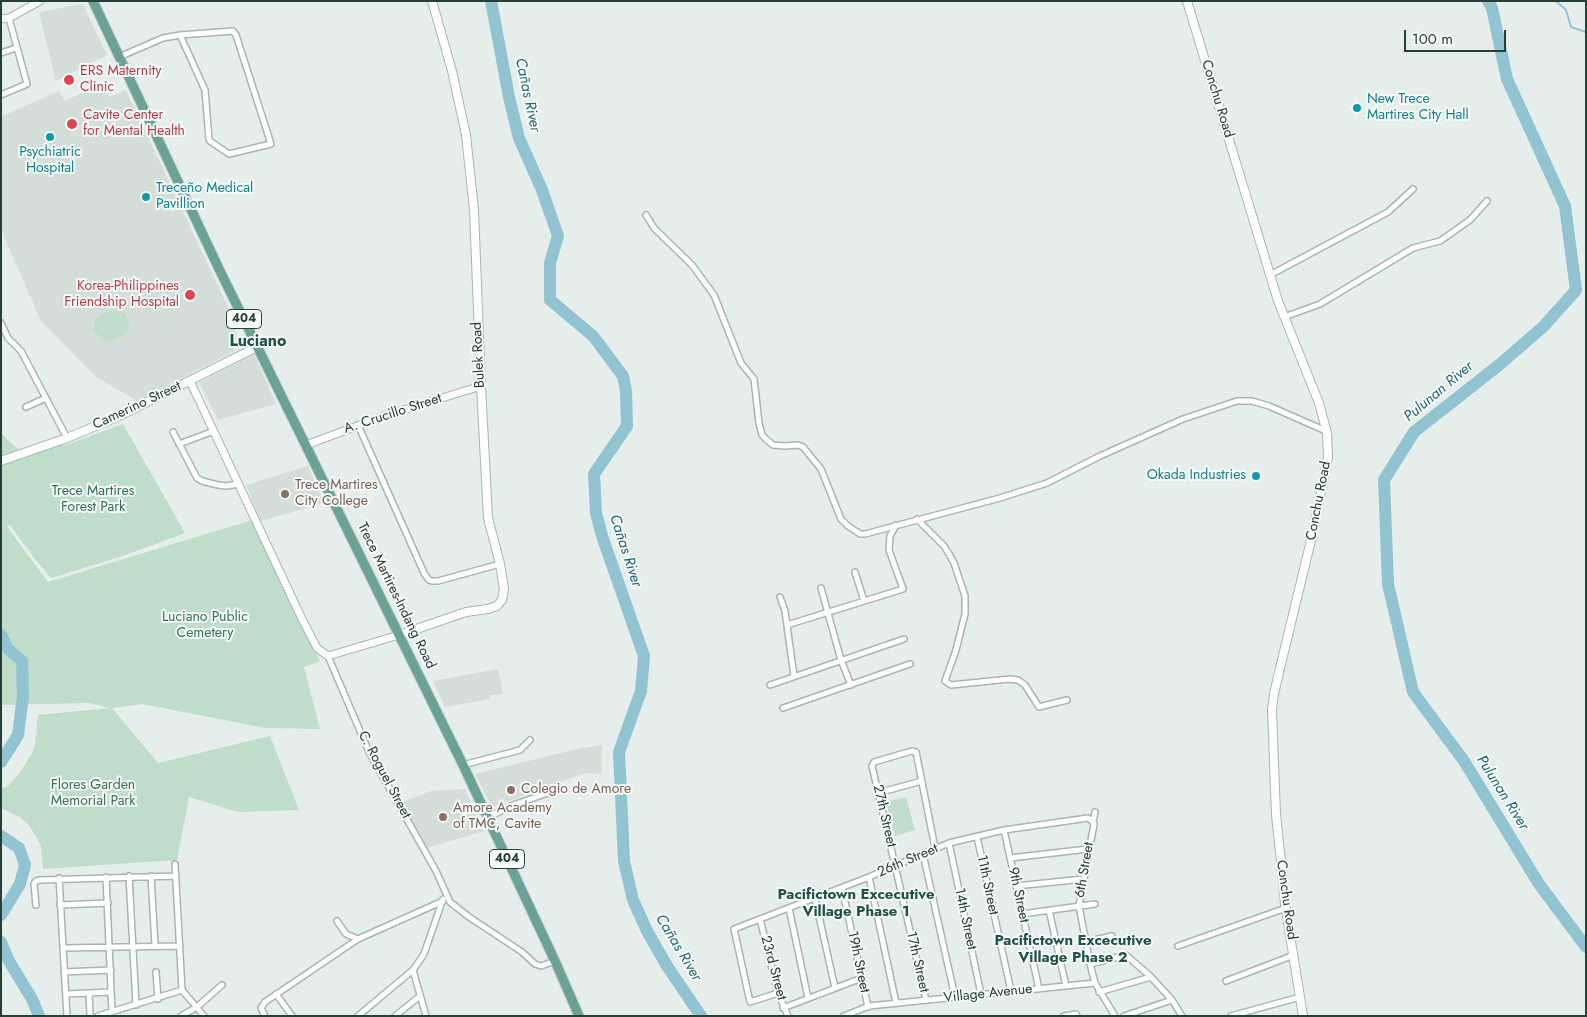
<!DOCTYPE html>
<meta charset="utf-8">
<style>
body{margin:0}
#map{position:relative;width:1587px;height:1017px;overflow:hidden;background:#e5eeea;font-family:Jost,sans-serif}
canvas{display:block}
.frame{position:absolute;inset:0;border:2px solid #253f39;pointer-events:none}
.scale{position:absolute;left:1404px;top:30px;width:102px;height:22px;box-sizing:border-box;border:2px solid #253f39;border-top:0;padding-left:6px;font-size:15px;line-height:18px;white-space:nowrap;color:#253f39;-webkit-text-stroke:4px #f6faf8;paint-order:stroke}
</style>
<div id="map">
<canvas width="1587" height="1017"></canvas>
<div class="frame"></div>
<div class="scale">100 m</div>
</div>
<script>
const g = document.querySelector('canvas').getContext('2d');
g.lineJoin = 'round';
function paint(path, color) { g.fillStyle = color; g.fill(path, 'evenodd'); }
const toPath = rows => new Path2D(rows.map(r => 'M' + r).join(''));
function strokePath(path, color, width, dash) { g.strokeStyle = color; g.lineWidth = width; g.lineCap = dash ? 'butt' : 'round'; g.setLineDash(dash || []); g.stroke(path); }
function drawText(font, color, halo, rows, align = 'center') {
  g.font = font + ' Jost,sans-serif'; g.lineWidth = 4; g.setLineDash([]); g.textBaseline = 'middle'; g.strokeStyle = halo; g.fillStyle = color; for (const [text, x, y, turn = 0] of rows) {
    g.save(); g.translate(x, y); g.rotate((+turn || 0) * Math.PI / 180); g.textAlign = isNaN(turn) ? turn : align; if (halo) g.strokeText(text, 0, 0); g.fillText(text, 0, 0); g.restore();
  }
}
paint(toPath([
 [83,4,107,55,56,81,39,12],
 [103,84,109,97,126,90,235,322,237,340,234,351,137,401,96,377,41,321,1,230,1,117,59,91,64,101],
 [254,354,276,404,218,420,199,383],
 [308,466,324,503,261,521,246,485],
 [498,669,503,694,490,695,490,699,462,704,445,707,433,681],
 [602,745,601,774,585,773,492,807,475,774,577,749],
 [465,789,484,831,426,848,400,803,431,791]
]), '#d3ded9');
paint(toPath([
 [113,310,120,311,126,315,129,322,128,329,124,334,113,340,102,339,94,331,95,321,101,314],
 [123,424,185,533,123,556,51,578,35,559,10,525,7,527,48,582,252,520,320,661,304,667,320,729,265,728,143,704,112,708,158,763,270,736,299,810,238,812,189,797,177,860,43,869,41,846,35,835,29,825,21,818,1,808,1,788,7,787,19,774,32,753,35,745,38,715,110,708,89,703,1,705,1,433,19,450,59,436,63,446],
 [906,797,915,830,895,836,886,802]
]), '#c0ddc9');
strokePath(toPath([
 [1556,1,1566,10,1571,27,1586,32]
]), '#91c3d0', 2);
strokePath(toPath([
 [491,1,509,97,519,138,542,190,558,236,550,263,550,300,593,336,623,376,626,391,627,426,594,474,596,513,602,536,644,656,641,691,619,752,624,861,633,900,647,931,667,966,701,1016],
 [1488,1,1492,8,1507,79,1565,206,1576,290,1544,326,1499,365,1414,432,1384,480,1388,584,1413,692,1464,761,1539,884,1586,947],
 [1,635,8,649,22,661,23,696,18,735,1,762],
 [1,836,19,848,25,865,20,884,1,915],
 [1,942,9,961,32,999,39,1016]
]), '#91c3d0', 12);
const minor = toPath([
 [1,53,16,48],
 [119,57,163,38,180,35,233,31,236,35,271,144,229,154,210,141,209,139,205,90,180,35],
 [1,95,27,84,9,18],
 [646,215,654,228,692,265,714,295,741,363,754,379,759,423,762,435,767,440,773,445,785,446,798,445,803,447,821,469,841,519,848,526,860,534,865,534,1000,498,1047,483,1100,456,1183,419,1237,401,1252,401,1269,406,1326,431],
 [1270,275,1388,212,1413,189],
 [1284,317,1320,304,1413,248,1440,241,1470,220,1487,201],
 [1,323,8,338,21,351,67,438],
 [26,407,46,398],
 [358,425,424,573,429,580,432,581,438,581,500,564],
 [173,432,197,478,202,481,218,485,226,486,239,484],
 [179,444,214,431],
 [917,519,944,546,949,554,954,563,965,596,965,614,956,650,945,681,951,685,1010,679,1018,680,1025,685,1039,707,1067,700],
 [855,572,864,601],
 [821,588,841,660,851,685],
 [780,597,785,611,794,676],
 [787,625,903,589,889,550,890,536,896,525],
 [328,656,369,752,436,871,450,902,469,917,522,952,535,964,541,966,555,961],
 [770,685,904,639],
 [783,708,910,664],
 [463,765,520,750,530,740],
 [878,793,922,781],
 [487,818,513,805,551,792],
 [1093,822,1095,812],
 [1004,830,1039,989],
 [977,837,1011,991],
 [949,843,981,994],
 [923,854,955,997],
 [1010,858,1088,849],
 [175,864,182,990,204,1016],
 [129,876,136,1005],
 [151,876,155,945],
 [106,877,112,1012],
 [869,877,896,1003],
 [59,878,67,1016],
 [1016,886,1083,879],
 [842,888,868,1007],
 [815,898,835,988],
 [36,905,34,884,36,881,40,880,176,876],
 [60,905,108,903],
 [789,908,808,998],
 [1049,910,1066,986],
 [1022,914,1095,904],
 [760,919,778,993,788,1016],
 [337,921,346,934,358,939],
 [1086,942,1112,936],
 [1178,946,1286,908],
 [63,948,180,946],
 [1090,964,1126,955,1151,977,1172,1000,1182,1016],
 [413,970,426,1016],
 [64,972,111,970],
 [156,972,158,999],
 [1226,981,1294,955],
 [1099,992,1151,977],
 [89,993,90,1016],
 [778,993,750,1002,734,929,869,877,949,843,1004,830,1088,818,1092,821,1094,824,1079,906,1090,964,1095,983],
 [66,994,111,992],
 [276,994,292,1016],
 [926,1000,872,766,874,762,912,751,916,752,935,848],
 [783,1008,862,978],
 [98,1016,182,990],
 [181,1016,197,1007,222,985],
 [265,1016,261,1008,265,1002,358,939,443,901],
 [358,1016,413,970,418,963,424,954,443,899],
 [395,1016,420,996],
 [844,1016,869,1006,1095,983,1115,1016],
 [1064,1016,1076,1014,1077,1016],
 [1124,1016,1172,1000],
 [1231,1016,1300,997]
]);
const tertiary = toPath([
 [1,19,9,18,40,1],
 [190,381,302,619,317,648,328,656,399,635],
 [306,445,387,415,481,386]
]);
const secondary = toPath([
 [1187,1,1278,301,1319,403,1327,433,1328,457,1313,532,1281,664,1274,694,1272,710,1276,815,1281,861,1285,904,1303,1016],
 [1,461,67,438,117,417,257,347],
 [399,635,466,612,488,609,497,606,502,600,504,589,500,564,488,518,481,386,474,210,466,135,452,71,432,1]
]);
const primary = toPath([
 [93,1,220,271,463,765,555,961,579,1016]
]);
strokePath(minor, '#a8b6b1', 8);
strokePath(tertiary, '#a8b6b1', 9);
strokePath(secondary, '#a4b9b3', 10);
strokePath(primary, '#c2c9c8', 11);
strokePath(minor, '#fff', 5);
strokePath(tertiary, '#fff', 7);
strokePath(secondary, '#fff', 8);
strokePath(primary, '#6ca196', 9);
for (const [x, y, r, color] of [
 [69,80,6,"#e0444e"],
 [1357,108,5,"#0f9aa8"],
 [72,124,6,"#e0444e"],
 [50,137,5,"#0f9aa8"],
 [146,197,5,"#0f9aa8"],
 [190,295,6,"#e0444e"],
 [1256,476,5,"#0f9aa8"],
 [285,494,5,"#8d6e63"],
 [511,790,5,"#8d6e63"],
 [443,817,5,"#8d6e63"]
]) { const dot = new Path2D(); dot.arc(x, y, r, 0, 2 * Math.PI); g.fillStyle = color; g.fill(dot); strokePath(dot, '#f6faf8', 2); }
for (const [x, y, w] of [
 [244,319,35],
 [507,859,35]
]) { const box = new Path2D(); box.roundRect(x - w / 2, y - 9.5, w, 19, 4); g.fillStyle = '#f6faf8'; g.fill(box); strokePath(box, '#253f39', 1); }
drawText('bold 12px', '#253f39', null, [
 ["404",244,319],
 ["404",507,859]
]);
drawText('14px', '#be3a42', '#f6faf8', [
 ["ERS Maternity",80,72],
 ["Clinic",80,88],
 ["Cavite Center",83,116],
 ["for Mental Health",83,132],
 ["Korea-Philippines",179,287,"right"],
 ["Friendship Hospital",179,303,"right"]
], 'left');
drawText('14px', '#253f39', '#f6faf8', [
 ["Conchu Road",1217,99,73],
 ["Bulek Road",479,355,-93],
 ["Camerino Street",137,406,-25],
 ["A. Crucillo Street",393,414,-18],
 ["Conchu Road",1319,501,-79],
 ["Trece Martires-Indang Road",396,596,64],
 ["C. Roguel Street",384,775,62],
 ["27th Street",884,816,77],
 ["26th Street",908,861,-23],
 ["6th Street",1085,870,-80],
 ["11th Street",987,885,78],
 ["9th Street",1018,895,78],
 ["Conchu Road",1286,900,82],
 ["14th Street",965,919,78],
 ["19th Street",858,962,78],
 ["17th Street",917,962,77],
 ["23rd Street",773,968,75],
 ["Village Avenue",988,994,-6]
]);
drawText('14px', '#0d838f', '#f6faf8', [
 ["New Trece",1367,100],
 ["Martires City Hall",1367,116],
 ["Psychiatric",50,153,"center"],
 ["Hospital",50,169,"center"],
 ["Treceño Medical",156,189],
 ["Pavillion",156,205],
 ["Okada Industries",1246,476,"right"]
], 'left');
drawText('14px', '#785e54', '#f6faf8', [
 ["Trece Martires",295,486],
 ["City College",295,502],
 ["Colegio de Amore",521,790],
 ["Amore Academy",453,809],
 ["of TMC, Cavite",453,825]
], 'left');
drawText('14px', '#31744e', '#f6faf8', [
 ["Trece Martires",93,492],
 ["Forest Park",93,508],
 ["Luciano Public",205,618],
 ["Cemetery",205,634],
 ["Flores Garden",93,786],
 ["Memorial Park",93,802]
]);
drawText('italic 15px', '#216679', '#f6faf8', [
 ["Cañas River",527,95,78],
 ["Pulunan River",1439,392,-40],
 ["Cañas River",625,551,72],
 ["Pulunan River",1502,793,58],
 ["Cañas River",678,948,59]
]);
drawText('bold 15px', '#215147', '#f6faf8', [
 ["Pacifictown Excecutive",856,895],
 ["Village Phase 1",856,912],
 ["Pacifictown Excecutive",1073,941],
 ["Village Phase 2",1073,958]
]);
drawText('bold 16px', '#215147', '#f6faf8', [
 ["Luciano",258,342]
]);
</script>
